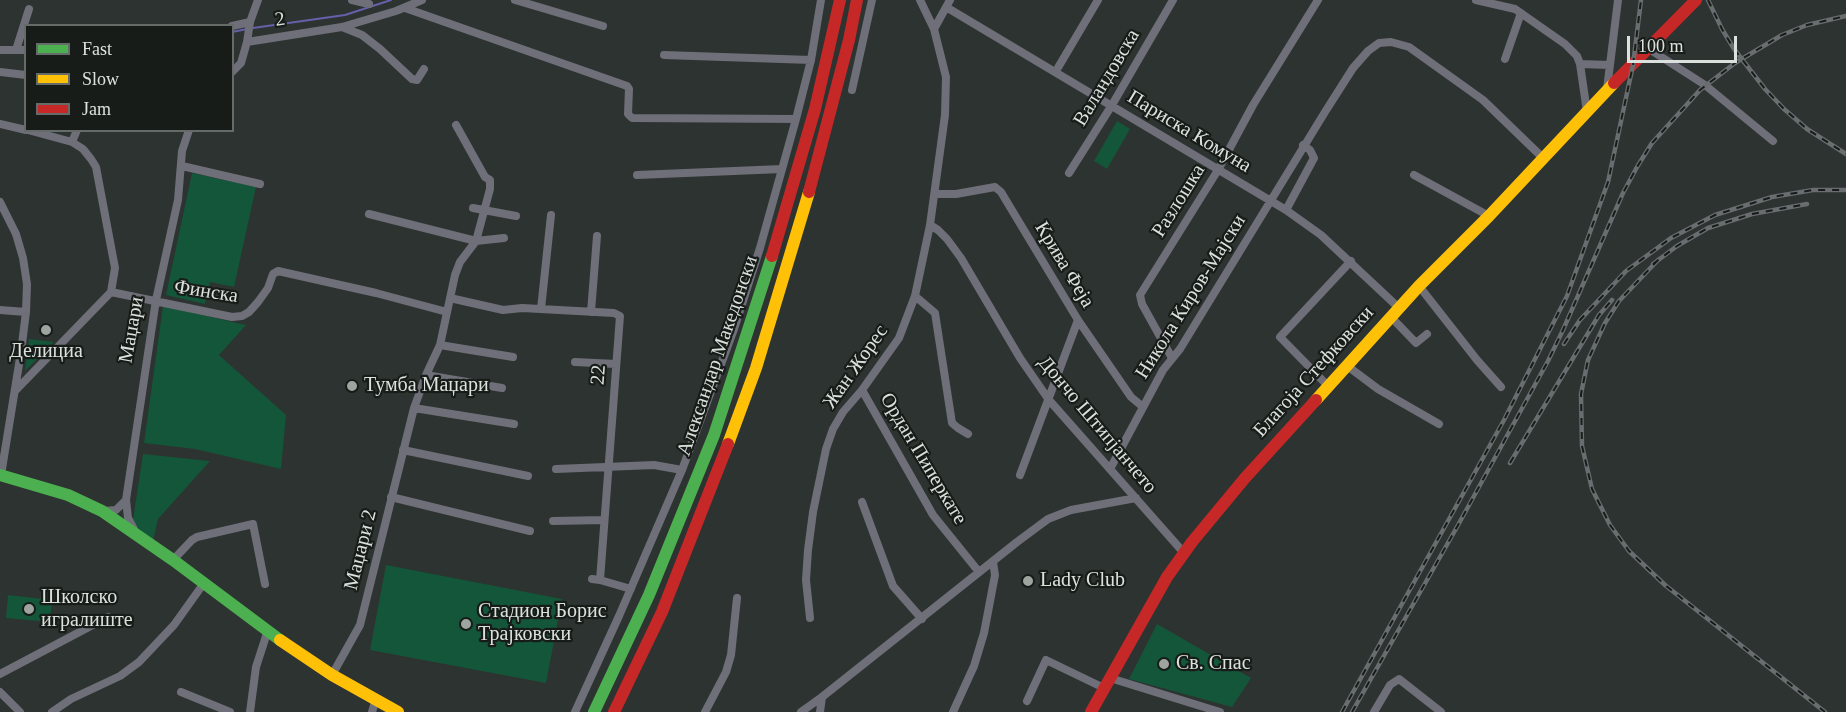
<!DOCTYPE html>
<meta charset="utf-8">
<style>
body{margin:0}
#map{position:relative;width:1846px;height:712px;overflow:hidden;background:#2d3330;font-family:Georgia,serif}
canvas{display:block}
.legend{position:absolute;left:24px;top:24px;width:210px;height:108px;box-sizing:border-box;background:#171c19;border:2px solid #656b68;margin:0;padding:8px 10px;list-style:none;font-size:18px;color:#dbe2de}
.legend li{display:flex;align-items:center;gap:12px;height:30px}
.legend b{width:30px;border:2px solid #656b68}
.scale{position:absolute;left:1627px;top:36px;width:110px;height:27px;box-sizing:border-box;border:3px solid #dbe2de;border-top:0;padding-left:8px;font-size:18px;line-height:21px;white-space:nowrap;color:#dbe2de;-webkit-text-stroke:4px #171c19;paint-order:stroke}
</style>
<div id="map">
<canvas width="1846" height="712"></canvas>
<ul class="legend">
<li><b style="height:8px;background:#4caf50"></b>Fast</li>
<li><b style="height:8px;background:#ffc107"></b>Slow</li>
<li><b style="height:8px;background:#c62828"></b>Jam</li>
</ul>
<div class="scale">100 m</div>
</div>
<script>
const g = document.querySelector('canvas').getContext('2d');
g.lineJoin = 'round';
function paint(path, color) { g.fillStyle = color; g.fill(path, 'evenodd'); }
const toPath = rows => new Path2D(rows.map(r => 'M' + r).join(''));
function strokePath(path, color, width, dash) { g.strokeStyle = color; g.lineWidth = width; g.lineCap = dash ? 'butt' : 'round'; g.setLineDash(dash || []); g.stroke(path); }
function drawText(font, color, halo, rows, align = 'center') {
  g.font = font + ' Georgia,serif'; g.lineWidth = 4.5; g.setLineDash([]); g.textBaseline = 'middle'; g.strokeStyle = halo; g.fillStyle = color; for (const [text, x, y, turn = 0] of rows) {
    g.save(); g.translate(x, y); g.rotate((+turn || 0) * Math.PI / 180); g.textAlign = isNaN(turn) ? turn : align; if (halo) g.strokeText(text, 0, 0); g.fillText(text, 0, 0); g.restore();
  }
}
paint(toPath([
 [1117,121,1130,129,1107,169,1094,161],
 [192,173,256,187,234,287,210,282,205,304,166,295],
 [163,306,246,325,219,355,286,415,281,469,195,449,144,443],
 [29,339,54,342,25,371],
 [143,454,210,461,158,519,153,541,143,534,133,520],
 [386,565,562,599,546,683,370,650],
 [8,595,52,600,50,622,6,618],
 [1157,624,1251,678,1232,707,1129,679]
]), '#13563a');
strokePath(toPath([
 [253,28,345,15,391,0],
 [232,32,247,29]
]), '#6660aa', 2);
strokePath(toPath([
 [352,0,369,4],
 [515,0,603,26],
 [1476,0,1515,9,1565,44,1577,56,1580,64,1587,112],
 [946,7,1286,210,1321,235,1399,308],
 [405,8,627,86,629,89,628,114,632,118,796,119],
 [232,26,250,22],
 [342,27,362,35,380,49,412,79,417,80,424,69],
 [934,29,950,0],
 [247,42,342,27,396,11,422,0],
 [1649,49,1705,85,1773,141],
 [0,50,26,50],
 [16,50,29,9],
 [664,55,811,60],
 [1505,59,1521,13],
 [1580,64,1610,65],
 [1056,71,1098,0],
 [0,72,26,75],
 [232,72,241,63,247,42,250,22,258,0],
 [1607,89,1618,0],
 [852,90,872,0],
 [0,124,26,130],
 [72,142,77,130],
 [182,166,260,184],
 [1069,173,1112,105,1173,0],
 [637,175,782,169],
 [1414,175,1489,216],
 [935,194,956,194,995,187,1001,192,1078,320,1131,397,1143,407],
 [0,202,16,234,23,258,27,284,26,312,21,352,1,475],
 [473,208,516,216],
 [1286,210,1314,158,1310,150,1303,145],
 [369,214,476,241,504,238],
 [930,225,938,230,947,239,961,258,1020,358,1049,400,1184,553],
 [1419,286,1477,360,1501,387],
 [111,292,232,317,242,316,249,312,258,302,268,288,273,274,278,271,376,293,447,312],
 [915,296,935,313,952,423,958,428,968,434],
 [450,298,503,310,522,308,614,313,620,316,600,580,592,579],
 [541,309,551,215],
 [0,310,26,312],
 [591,312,597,236],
 [1391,317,1416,343,1427,334],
 [440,345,513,357],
 [1172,358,1142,304,1140,295,1218,170,1253,105,1318,0],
 [575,362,616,364],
 [1346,365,1378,389,1439,424],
 [426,375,502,388],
 [1327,385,1280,337,1351,261],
 [862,390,933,515,979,572],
 [15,391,111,292,115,268,96,167,91,159,83,149,72,142,28,130],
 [414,408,514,424],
 [403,450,528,476],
 [556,469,654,465,682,470],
 [1110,469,1163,370,1180,349,1325,112,1353,68,1368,51,1379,43,1391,42,1409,47,1483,100,1543,158],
 [1020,475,1078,320],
 [391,497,530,531],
 [862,502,893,586,922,619],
 [104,511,116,510,126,500],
 [553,521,604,520],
 [136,533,128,518,126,500,156,300,178,200,182,151,189,130],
 [173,560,192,540,197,537,253,524,265,584],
 [600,580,631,589],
 [810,618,806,580,808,550,813,512,826,449,833,429,843,412,862,390,899,338,915,296,930,225,945,115,946,77,934,29,920,0],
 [0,674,108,617],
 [332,675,360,625,414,408,426,375,440,345,455,275,460,262,476,241,490,189,490,180,485,177,456,125],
 [1110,678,1220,712],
 [0,692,20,712],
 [181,692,230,712],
 [1027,701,1046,660,1104,688],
 [52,712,71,699,120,676,139,662,174,625,204,583],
 [250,712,256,667,268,630],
 [372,712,376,699],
 [575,712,619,616,682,470,734,329,760,248,796,119,811,60,821,0],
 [705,712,726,672,731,655,737,598],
 [801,712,822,697,1017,542,1048,519,1071,510,1136,498],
 [820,712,822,697],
 [953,712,974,666,984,633,995,575,993,562],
 [1374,712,1390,685,1399,679,1441,712]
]), '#6e6f78', 8);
strokePath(toPath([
 [0,475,68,495,102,511,173,560,280,640],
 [594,712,649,595,714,435,772,256]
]), '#4caf50', 12);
strokePath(toPath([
 [1316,400,1419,286,1489,216,1614,83],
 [728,444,756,368,809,192],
 [280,640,332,675,398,712]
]), '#ffc107', 12);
strokePath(toPath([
 [1614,83,1696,0],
 [809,192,849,40,857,0],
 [772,256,815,109,840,0],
 [614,712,662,612,728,444],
 [1091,712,1167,577,1192,542,1245,478,1316,400]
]), '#c62828', 12);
const rail = toPath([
 [1708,0,1722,29,1734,49,1765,89,1784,109,1807,129,1846,154],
 [1658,260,1619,301,1605,323,1588,360,1581,394,1582,446,1592,489,1610,525,1629,551,1665,585,1825,712],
 [1653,264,1677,246,1708,228,1752,214,1807,204],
 [1564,344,1580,320,1626,271,1671,238,1715,215,1772,197,1813,190,1846,190],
 [1510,463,1599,315,1612,300],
 [1342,712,1504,420,1567,296,1608,182,1633,65,1641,0],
 [1352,712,1457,527,1548,361,1563,330,1623,193,1637,167,1652,143,1700,90,1735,63,1782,35,1807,25,1846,16]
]);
strokePath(rail, '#696d70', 4.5);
strokePath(rail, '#171c19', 2, [7]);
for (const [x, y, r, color] of [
 [46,330,6,"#9ea5a1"],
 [352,386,6,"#9ea5a1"],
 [1028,581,6,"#9ea5a1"],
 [29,609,6,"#9ea5a1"],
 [466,624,6,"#9ea5a1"],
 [1164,664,6,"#9ea5a1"]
]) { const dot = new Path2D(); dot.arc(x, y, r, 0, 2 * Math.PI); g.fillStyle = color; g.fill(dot); strokePath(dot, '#171c19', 2); }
drawText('20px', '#dbe2de', '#171c19', [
 ["2",280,20,-9],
 ["Валандовска",1107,78,-59],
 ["Париска Комуна",1189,132,31],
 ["Разлошка",1179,201,-58],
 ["Крива Феја",1064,265,59],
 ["Финска",206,292,9],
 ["Никола Киров-Мајски",1191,297,-58],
 ["Маџари",132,330,-80],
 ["Александар Македонски",718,356,-71],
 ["Жан Жорес",856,367,-55],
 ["Благоја Стефковски",1314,372,-48],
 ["22",599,375,-86],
 ["Дончо Штипјанчето",1097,425,50],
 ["Ордан Пиперкате",923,459,59],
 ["Маџари 2",361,550,-76]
]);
drawText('20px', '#dbe2de', '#171c19', [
 ["Делициа",46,352,"center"],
 ["Тумба Маџари",364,386],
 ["Lady Club",1040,581],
 ["Школско",41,598],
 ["игралиште",41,621],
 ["Стадион Борис",478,612],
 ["Трајковски",478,635],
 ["Св. Спас",1176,664]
], 'left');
</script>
